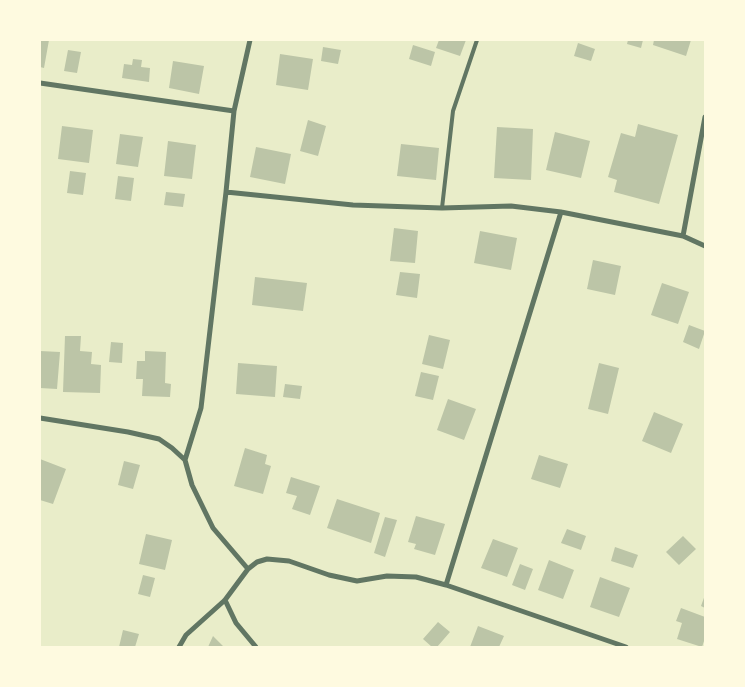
<!DOCTYPE html>
<style>
body{margin:0}
#map{position:relative;width:745px;height:687px;overflow:hidden;background:#e9edc9;font-family:"Fira Sans",sans-serif}
canvas{display:block}
.frame{position:absolute;inset:0;border:41px solid #fefae0;pointer-events:none}
</style>
<div id="map">
<canvas width="745" height="687"></canvas>
<div class="frame"></div>
</div>
<script>
const g = document.querySelector('canvas').getContext('2d');
g.lineJoin = 'round';
function paint(path, color) { g.fillStyle = color; g.fill(path, 'evenodd'); }
const toPath = rows => new Path2D(rows.map(r => 'M' + r).join(''));
function strokePath(path, color, width, dash) { g.strokeStyle = color; g.lineWidth = width; g.lineCap = dash ? 'butt' : 'round'; g.setLineDash(dash || []); g.stroke(path); }
paint(toPath([
 [40,40,49,40,44,68,40,67],
 [439,40,466,40,460,56,436,48],
 [628,40,643,40,641,48,627,44],
 [654,40,691,40,686,56,653,45],
 [578,43,595,49,591,61,574,56],
 [413,45,435,52,431,66,409,59],
 [323,47,341,50,338,64,321,61],
 [68,50,81,52,77,73,64,71],
 [280,54,313,59,308,90,276,85],
 [133,59,142,60,141,67,150,68,149,82,122,78,124,64,132,65],
 [173,61,204,66,199,94,169,88],
 [308,120,326,126,318,156,300,151],
 [638,124,678,135,659,204,614,192,617,180,608,177,621,133,635,137],
 [62,126,93,130,89,163,58,159],
 [497,127,533,129,531,180,494,178],
 [555,132,590,141,581,178,546,170],
 [120,134,143,137,138,167,116,164],
 [168,141,196,145,192,179,164,176],
 [401,144,439,148,436,180,397,176],
 [256,147,291,154,285,184,250,177],
 [70,171,86,173,83,195,67,193],
 [118,176,134,178,131,201,115,199],
 [166,192,185,194,183,207,164,205],
 [394,228,418,231,415,263,390,261],
 [480,231,517,238,511,270,474,263],
 [593,260,621,266,615,295,587,289],
 [400,272,420,274,417,298,396,295],
 [255,277,307,283,303,311,252,305],
 [662,283,689,292,678,324,651,315],
 [689,325,705,331,699,349,683,342],
 [429,335,450,340,443,369,422,364],
 [65,336,81,336,80,351,92,352,91,364,101,365,100,393,63,392],
 [111,342,123,343,122,363,109,362],
 [40,351,60,352,57,389,40,388],
 [145,351,166,352,165,383,171,384,170,397,142,396,143,379,136,379,137,361,145,361],
 [238,363,277,366,275,397,236,394],
 [599,363,619,368,608,414,588,409],
 [421,372,439,376,433,400,415,396],
 [285,384,302,386,300,399,283,397],
 [448,399,476,409,464,440,437,430],
 [654,412,683,424,671,453,642,441],
 [245,448,267,455,265,464,271,466,263,494,234,486],
 [539,455,568,464,560,488,531,479],
 [40,459,66,469,53,504,40,500],
 [124,461,140,465,133,489,118,485],
 [291,477,320,486,310,515,292,509,297,496,286,493],
 [337,499,380,513,371,543,327,528],
 [416,516,445,524,435,555,414,549,416,544,408,542],
 [385,517,397,520,385,557,374,553],
 [567,529,586,536,581,550,561,543],
 [146,534,172,540,165,570,139,564],
 [683,536,696,549,679,565,666,552],
 [493,539,518,548,507,577,481,568],
 [615,547,638,555,633,568,611,561],
 [549,560,574,570,563,599,538,590],
 [520,564,533,569,525,590,512,585],
 [143,575,155,578,150,597,138,594],
 [600,577,630,588,619,617,590,607],
 [705,595,705,608,701,606],
 [681,608,705,617,705,638,702,647,677,639,682,623,676,621],
 [438,622,450,632,437,647,432,647,423,639],
 [478,626,504,636,499,647,470,647],
 [123,630,139,634,135,647,119,647],
 [213,636,224,647,208,647]
]), '#bcc5a7');
strokePath(toPath([
 [442,208,453,111,477,40]
]), '#617663', 4);
strokePath(toPath([
 [40,83,234,111],
 [226,192,353,205,442,208,511,206,561,212,683,236,705,246],
 [683,236,705,117],
 [40,418,128,432,159,439,172,448,185,460,192,485,213,528,248,569,225,600,186,635,179,647],
 [185,460,201,408,226,192,234,111,250,40],
 [248,569,257,562,267,559,289,561,329,575,357,581,387,576,416,577,446,585,561,212],
 [446,585,626,647],
 [225,600,236,623,256,647]
]), '#617663', 5);
</script>
